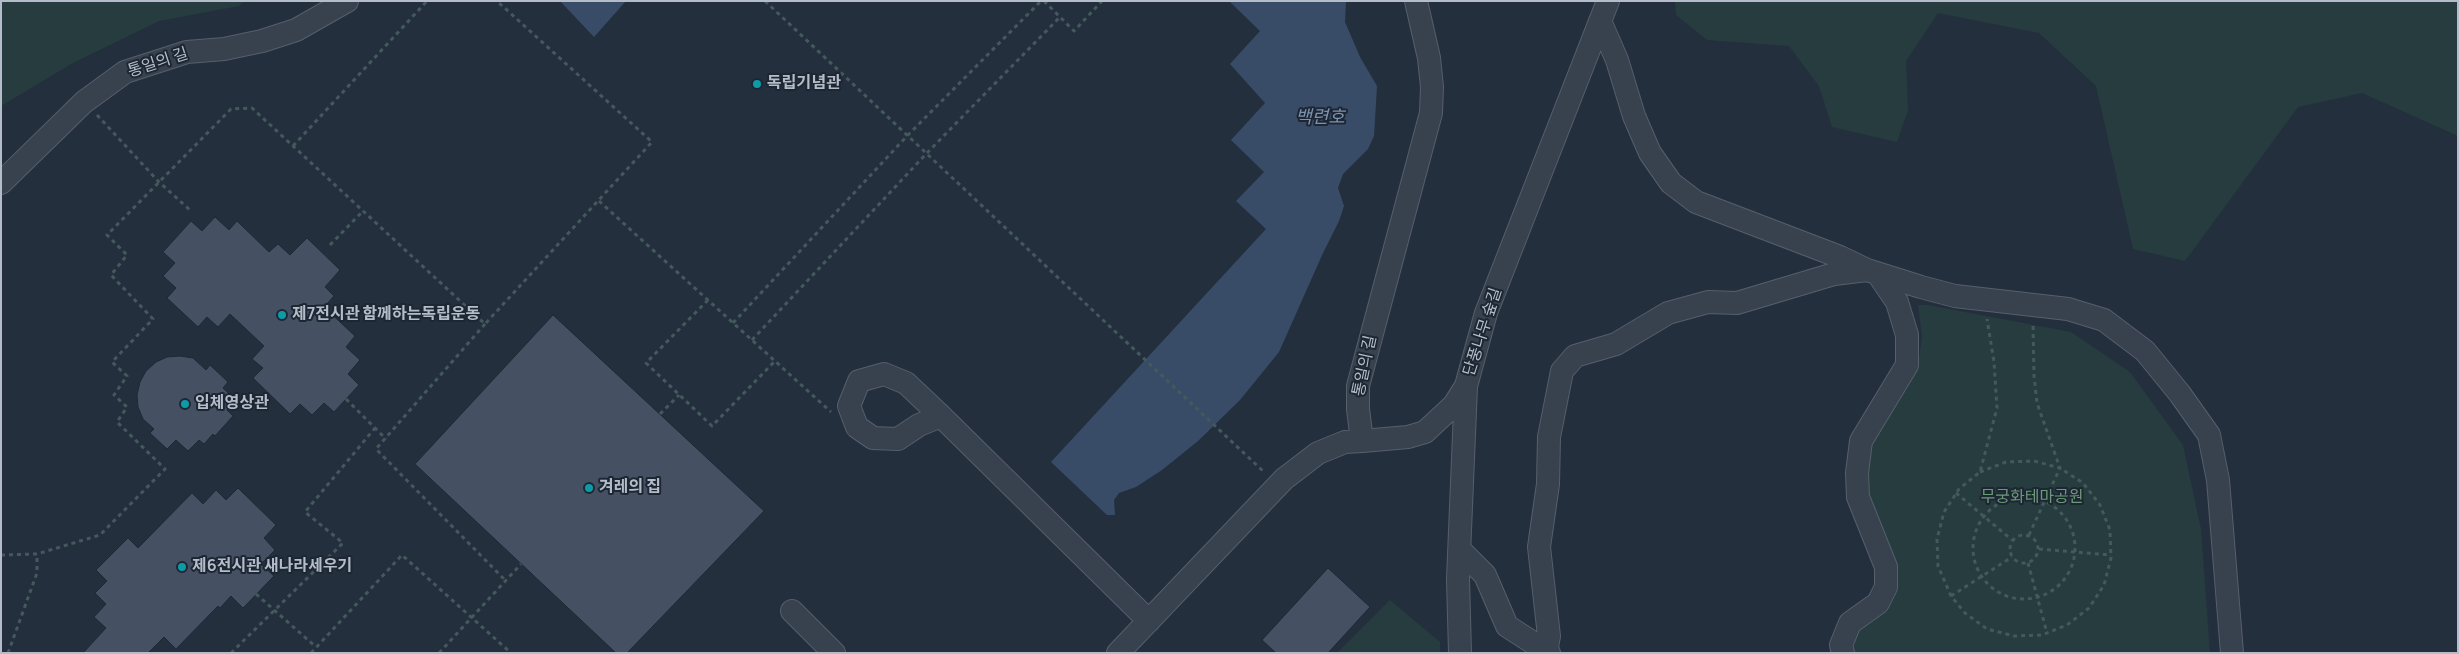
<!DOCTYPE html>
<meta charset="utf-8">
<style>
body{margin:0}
#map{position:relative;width:2459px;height:654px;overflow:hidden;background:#242f3e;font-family:Manrope,sans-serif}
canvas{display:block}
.frame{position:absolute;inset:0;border:2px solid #b4bcc9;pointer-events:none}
</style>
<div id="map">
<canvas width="2459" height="654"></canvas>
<div class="frame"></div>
</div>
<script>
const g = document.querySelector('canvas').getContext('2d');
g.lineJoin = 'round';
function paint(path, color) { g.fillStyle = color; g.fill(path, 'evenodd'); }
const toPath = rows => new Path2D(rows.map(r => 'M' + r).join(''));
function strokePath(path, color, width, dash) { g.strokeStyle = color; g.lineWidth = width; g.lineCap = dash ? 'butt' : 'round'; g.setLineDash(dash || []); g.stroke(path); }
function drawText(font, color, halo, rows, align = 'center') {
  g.font = font + ' Manrope,"Noto Sans KR",sans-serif'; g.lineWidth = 4; g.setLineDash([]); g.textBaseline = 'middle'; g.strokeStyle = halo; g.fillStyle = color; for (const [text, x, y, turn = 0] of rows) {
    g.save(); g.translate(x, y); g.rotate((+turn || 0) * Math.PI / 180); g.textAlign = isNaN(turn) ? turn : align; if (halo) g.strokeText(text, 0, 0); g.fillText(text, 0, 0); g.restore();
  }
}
paint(toPath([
 [1,1,244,1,239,6,159,21,71,64,1,106],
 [1675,1,2458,1,2458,136,2362,93,2298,107,2185,261,2133,249,2096,86,2039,33,1938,13,1906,61,1908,110,1897,142,1832,127,1819,86,1789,46,1707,40,1676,15],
 [1918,305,1928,305,2071,332,2130,372,2183,445,2201,529,2210,653,1854,653,1852,638,1889,597,1868,505,1865,455,1918,366,1922,337],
 [1390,600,1440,642,1440,653,1337,653]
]), '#263c3f');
paint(toPath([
 [560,1,626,1,594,37],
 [1229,1,1346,1,1345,22,1360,57,1377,86,1374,136,1368,149,1343,174,1338,188,1344,206,1339,221,1323,253,1279,352,1240,400,1198,441,1162,470,1136,487,1119,493,1114,500,1115,515,1107,515,1051,462,1266,229,1236,201,1264,172,1231,140,1265,103,1230,64,1260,31]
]), '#394c67');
const building = toPath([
 [215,217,229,230,237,221,269,252,278,244,290,255,307,238,340,270,325,287,334,296,324,307,355,336,346,347,360,360,348,374,359,385,334,412,324,403,312,415,300,404,290,414,253,378,263,368,252,359,264,346,230,314,218,327,207,317,198,327,167,298,176,288,163,276,175,263,163,252,191,221,202,231,215,217],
 [553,315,764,511,627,653,616,653,415,464,553,315],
 [180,356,193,358,206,370,210,365,228,382,223,388,236,400,227,410,233,416,215,436,213,434,204,444,199,440,188,451,176,440,167,449,150,433,154,429,143,419,138,407,137,395,140,382,146,371,156,362,167,357,180,356],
 [238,488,276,525,264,538,275,550,261,564,274,576,243,608,231,596,220,608,218,606,176,649,164,637,148,653,83,653,106,628,94,617,106,604,95,593,107,581,96,570,128,538,138,548,192,493,203,504,216,490,226,500,238,488],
 [1328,568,1370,607,1328,653,1276,653,1262,640,1328,568]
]);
paint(building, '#455162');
strokePath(building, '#1f2835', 1);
const minor = toPath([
 [1600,21,1617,60,1634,116,1650,153,1671,183,1696,202,1840,257,1867,270,1921,287,1955,296,2068,309,2104,320,2145,351,2180,394,2209,435,2218,480,2232,653],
 [1,183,84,102,125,72,187,52,224,49,262,41,296,30,347,1],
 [941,416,919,425,898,439,873,438,857,427,849,406,859,381,884,374,906,383,941,416,1149,621],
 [1362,441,1408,437,1425,432,1454,405,1466,386],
 [1460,550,1485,575,1507,626,1549,653],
 [792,611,834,653],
 [1546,652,1549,636,1539,547,1548,484,1549,437,1562,371,1575,356,1616,344,1668,313,1708,302,1737,303,1834,274,1867,270],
 [1118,653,1284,479,1318,453,1345,442,1362,441,1358,409,1358,386,1431,113,1432,87,1429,58,1416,1],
 [1460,653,1458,579,1466,386,1486,313,1608,1],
 [1843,653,1841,645,1850,623,1878,603,1886,587,1886,567,1858,497,1857,473,1861,441,1907,365,1907,335,1897,302,1878,274]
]);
strokePath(minor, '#565f6c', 24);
strokePath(toPath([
 [765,1,1264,472],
 [1044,1,1074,31,1102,1],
 [97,115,159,182,191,211],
 [293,146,427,1],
 [599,201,831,412],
 [330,245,363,211],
 [708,300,646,363,712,426,775,361],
 [733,323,907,136,1041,1],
 [485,324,376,449,506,581],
 [752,340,926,154,1060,17],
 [346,399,386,439],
 [660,414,679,395],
 [1980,472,2006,462,2034,461,2060,468,2083,483,2100,505,2110,530,2111,558,2104,585,2089,608,2067,625,2042,635,2014,636,1987,629,1965,613,1951,596,1938,566,1937,539,1944,512,1959,489,1980,472,1997,408,1994,362,1987,319],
 [1956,493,2012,540],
 '1973 548a51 51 0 1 1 102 0a51 51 0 1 1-102 0Z',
 '2010 549a14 14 0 1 1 28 0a14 14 0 1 1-28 0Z',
 [2029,535,2060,468,2037,403,2034,376,2033,324],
 [2039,549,2111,555],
 [1,555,37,554,100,535,165,469,117,422,127,407,114,395,127,376,112,362,153,319,111,275,127,255,107,235,231,109,252,108,485,324,652,142,497,1],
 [2028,563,2047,633],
 [256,594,316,647],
 [1951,596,2012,557],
 [8,653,37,573,37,554],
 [231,653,343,543,305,512,375,428],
 [311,653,402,555,511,653],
 [439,653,521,564]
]), '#44595c', 3, [4, 4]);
strokePath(minor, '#38414e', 22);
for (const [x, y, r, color] of [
 [757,84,5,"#0f9aa8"],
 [282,315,5,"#0f9aa8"],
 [185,404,5,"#0f9aa8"],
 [589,488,5,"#0f9aa8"],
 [182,567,5,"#0f9aa8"]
]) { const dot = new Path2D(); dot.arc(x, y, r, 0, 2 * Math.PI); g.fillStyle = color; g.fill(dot); strokePath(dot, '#1d2633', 2); }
drawText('16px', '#b4bcc9', '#1d2633', [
 ["통일의 길",158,63,-18],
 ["단풍나무 숲길",1483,332,-72],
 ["통일의 길",1365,366,-78]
]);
drawText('bold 16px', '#b4bcc9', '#1d2633', [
 ["독립기념관",767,84],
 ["제7전시관 함께하는독립운동",292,315],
 ["입체영상관",195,404],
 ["겨레의 집",599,488],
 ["제6전시관 새나라세우기",192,567]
], 'left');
drawText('16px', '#6b9a76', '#1d2633', [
 ["무궁화테마공원",2032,498]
]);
drawText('italic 18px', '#7c92b1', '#1d2633', [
 ["백련호",1320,118]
]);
</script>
